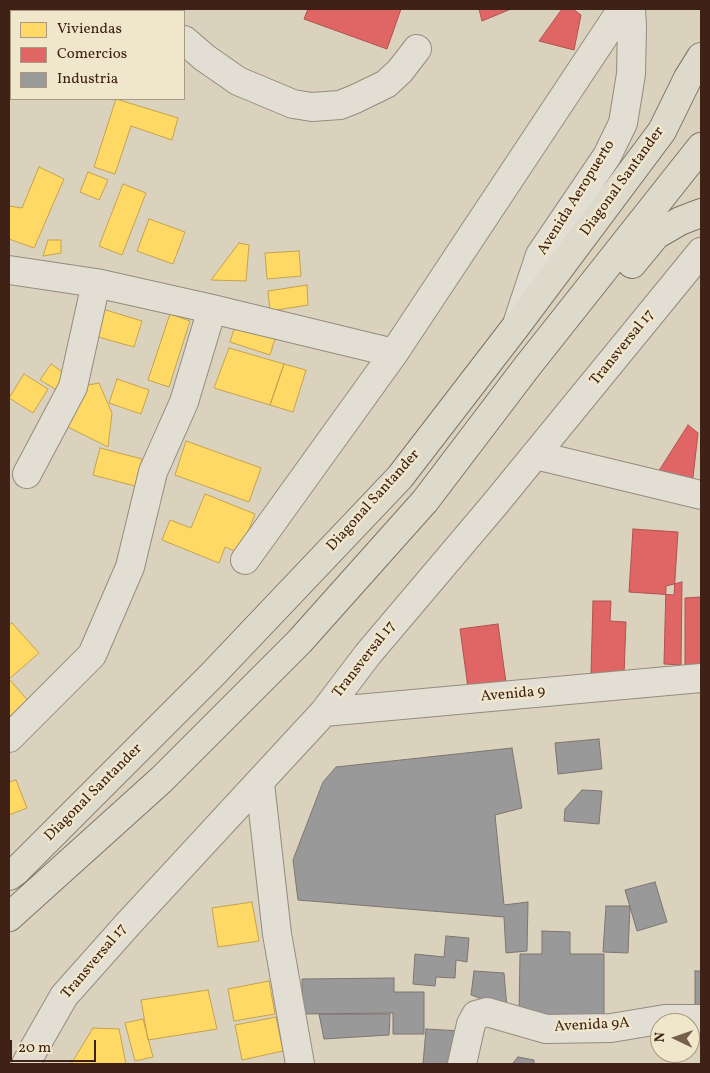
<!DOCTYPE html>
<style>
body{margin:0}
#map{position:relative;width:710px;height:1073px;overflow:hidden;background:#dad2bc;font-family:Vollkorn,serif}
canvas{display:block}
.frame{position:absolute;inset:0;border:10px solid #3f2215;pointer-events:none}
.legend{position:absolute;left:10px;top:10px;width:175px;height:90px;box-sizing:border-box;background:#efe6cb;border:1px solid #a99882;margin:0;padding:6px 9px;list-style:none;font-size:15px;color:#3f2215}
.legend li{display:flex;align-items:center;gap:10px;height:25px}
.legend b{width:25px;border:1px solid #a99882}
.north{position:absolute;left:650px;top:1013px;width:50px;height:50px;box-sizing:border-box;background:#efe6cb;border:1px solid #a99882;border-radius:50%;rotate:273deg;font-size:14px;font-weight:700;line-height:20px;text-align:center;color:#3f2215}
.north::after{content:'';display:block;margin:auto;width:18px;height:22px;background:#75604f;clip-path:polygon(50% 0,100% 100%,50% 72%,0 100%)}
.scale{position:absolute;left:10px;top:1040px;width:86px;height:22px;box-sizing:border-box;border:2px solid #3f2215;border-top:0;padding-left:6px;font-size:15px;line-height:18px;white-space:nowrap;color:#3f2215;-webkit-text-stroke:4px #efe6cb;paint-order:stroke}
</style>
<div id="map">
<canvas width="710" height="1073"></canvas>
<div class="frame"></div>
<ul class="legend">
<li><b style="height:14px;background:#ffd966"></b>Viviendas</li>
<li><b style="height:14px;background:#e06666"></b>Comercios</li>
<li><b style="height:14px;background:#999"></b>Industria</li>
</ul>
<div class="north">N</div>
<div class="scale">20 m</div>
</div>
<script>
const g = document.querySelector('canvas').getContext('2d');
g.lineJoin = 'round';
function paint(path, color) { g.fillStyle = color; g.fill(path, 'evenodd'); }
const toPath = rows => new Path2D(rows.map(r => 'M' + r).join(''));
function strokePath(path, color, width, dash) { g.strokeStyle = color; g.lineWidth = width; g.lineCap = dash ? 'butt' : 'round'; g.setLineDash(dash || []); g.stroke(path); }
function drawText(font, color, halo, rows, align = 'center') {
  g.font = font + ' Vollkorn,serif'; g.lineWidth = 5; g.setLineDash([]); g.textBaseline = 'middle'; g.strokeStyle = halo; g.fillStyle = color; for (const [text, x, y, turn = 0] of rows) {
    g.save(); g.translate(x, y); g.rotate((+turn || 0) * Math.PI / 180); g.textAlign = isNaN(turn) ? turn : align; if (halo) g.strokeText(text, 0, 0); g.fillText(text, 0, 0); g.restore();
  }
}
const homes = toPath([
 [116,99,178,118,172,140,131,126,115,174,94,167,116,99],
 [39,167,64,179,34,248,9,239,9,206,22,208,39,167],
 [88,172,108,180,99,200,80,192,88,172],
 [123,184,146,193,122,255,99,246,123,184],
 [149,219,185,232,173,264,137,251,149,219],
 [48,240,61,240,61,253,43,256,48,240],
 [239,243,249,245,246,281,211,280,239,243],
 [299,251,301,276,267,279,265,253,299,251],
 [307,285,308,305,270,311,268,291,307,285],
 [99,308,142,321,134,347,91,335,99,308],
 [170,314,190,321,169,387,148,380,170,314],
 [237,320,277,332,270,355,230,342,237,320],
 [229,348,284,364,270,405,214,388,229,348],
 [51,364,64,373,57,390,40,380,51,364],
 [284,364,306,370,293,412,270,405,284,364],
 [24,374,48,389,33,413,9,398,24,374],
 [117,379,149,390,141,414,109,403,117,379],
 [99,383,112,413,108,447,64,425,83,386,99,383],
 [186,441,261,468,249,502,175,475,186,441],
 [100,448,142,459,135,486,93,475,100,448],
 [205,494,255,514,240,553,225,547,219,563,162,540,170,520,191,528,205,494],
 [12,623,39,653,9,679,30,703,9,722,9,625,12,623],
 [16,780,27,808,9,815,9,782,16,780],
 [252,902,259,941,218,947,212,908,252,902],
 [269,981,275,1014,234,1021,228,989,269,981],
 [208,990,217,1029,148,1040,141,1000,208,990],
 [276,1017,283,1051,242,1060,235,1025,276,1017],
 [143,1019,153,1057,135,1061,125,1023,143,1019],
 [93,1028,119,1029,126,1064,71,1064,93,1028]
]);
paint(homes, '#ffd966');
strokePath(homes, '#c5a24e', 1);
const shops = toPath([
 [308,9,401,9,387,49,304,19,308,9],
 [479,9,511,9,482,21,479,9],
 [562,9,573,9,581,15,574,50,539,41,562,9],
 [688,425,698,433,692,486,655,477,688,425],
 [633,529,678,532,674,595,629,592,633,529],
 [682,582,681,665,664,664,666,586,682,582],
 [701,597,701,666,685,666,685,598,701,597],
 [593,601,611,601,610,621,626,622,624,675,591,674,593,601],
 [498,624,507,690,469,695,460,629,498,624]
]);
paint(shops, '#e06666');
strokePath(shops, '#b0524e', 1);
const industry = toPath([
 [599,739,602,769,558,774,555,743,599,739],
 [512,748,522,808,495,815,504,905,528,902,527,951,506,953,504,917,298,900,293,860,323,782,336,767,512,748],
 [582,790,602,791,599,824,564,821,565,809,582,790],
 [655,882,667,922,637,931,625,890,655,882],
 [606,906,630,906,628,953,603,952,606,906],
 [542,931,570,932,570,954,604,954,604,1018,519,1018,520,954,542,954,542,931],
 [446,936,469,938,467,962,456,960,455,978,436,977,435,986,413,984,415,954,444,957,446,936],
 [474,971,504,973,507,1008,471,995,474,971],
 [695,971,701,971,701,1010,695,1010,695,971],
 [394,978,394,992,424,992,424,1034,393,1034,393,1013,302,1014,302,979,394,978],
 [319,1014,390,1014,389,1035,324,1039,319,1014],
 [426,1029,461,1031,458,1064,423,1064,426,1029],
 [518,1057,534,1060,534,1064,512,1064,518,1057]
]);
paint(industry, '#999');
strokePath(industry, '#7e7571', 1);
const minor = toPath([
 [161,9,162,11],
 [184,40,205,58,238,81,293,104,312,107,340,105,355,99,386,84,400,71,417,49],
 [9,270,96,283,212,309,394,353],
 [518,321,540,255,607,156,623,123,631,74,632,27,631,9],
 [535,455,701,495],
 [27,474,73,387,96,283],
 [245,560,394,353,622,9],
 [324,712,701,678],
 [9,738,92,655,130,567,153,472,184,402,212,309],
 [260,783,277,934,300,1064],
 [26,1064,32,1052,64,996,128,924,324,712,368,654,495,504,701,252],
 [462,1064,471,1024,476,1015,487,1012,546,1029,611,1028,665,1019,701,1019]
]);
const major = toPath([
 [632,264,656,235,680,221,701,213],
 [9,876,16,871,212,675,400,477,517,325,662,131,688,78,701,57],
 [9,917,161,780,300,641,425,501,526,368,701,147]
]);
strokePath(minor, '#948c7e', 30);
strokePath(major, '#7d7468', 30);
strokePath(minor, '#e2ded3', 28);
strokePath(major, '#ddd9cb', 28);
drawText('15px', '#3f2215', '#efe6cb', [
 ["Diagonal Santander",623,182,-54],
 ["Avenida Aeropuerto",577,198,-58],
 ["Transversal 17",623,348,-51],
 ["Diagonal Santander",374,501,-48],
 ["Transversal 17",365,660,-52],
 ["Avenida 9",513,695,-5],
 ["Diagonal Santander",94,793,-45],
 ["Transversal 17",95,962,-50],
 ["Avenida 9A",592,1026,-3]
]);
</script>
